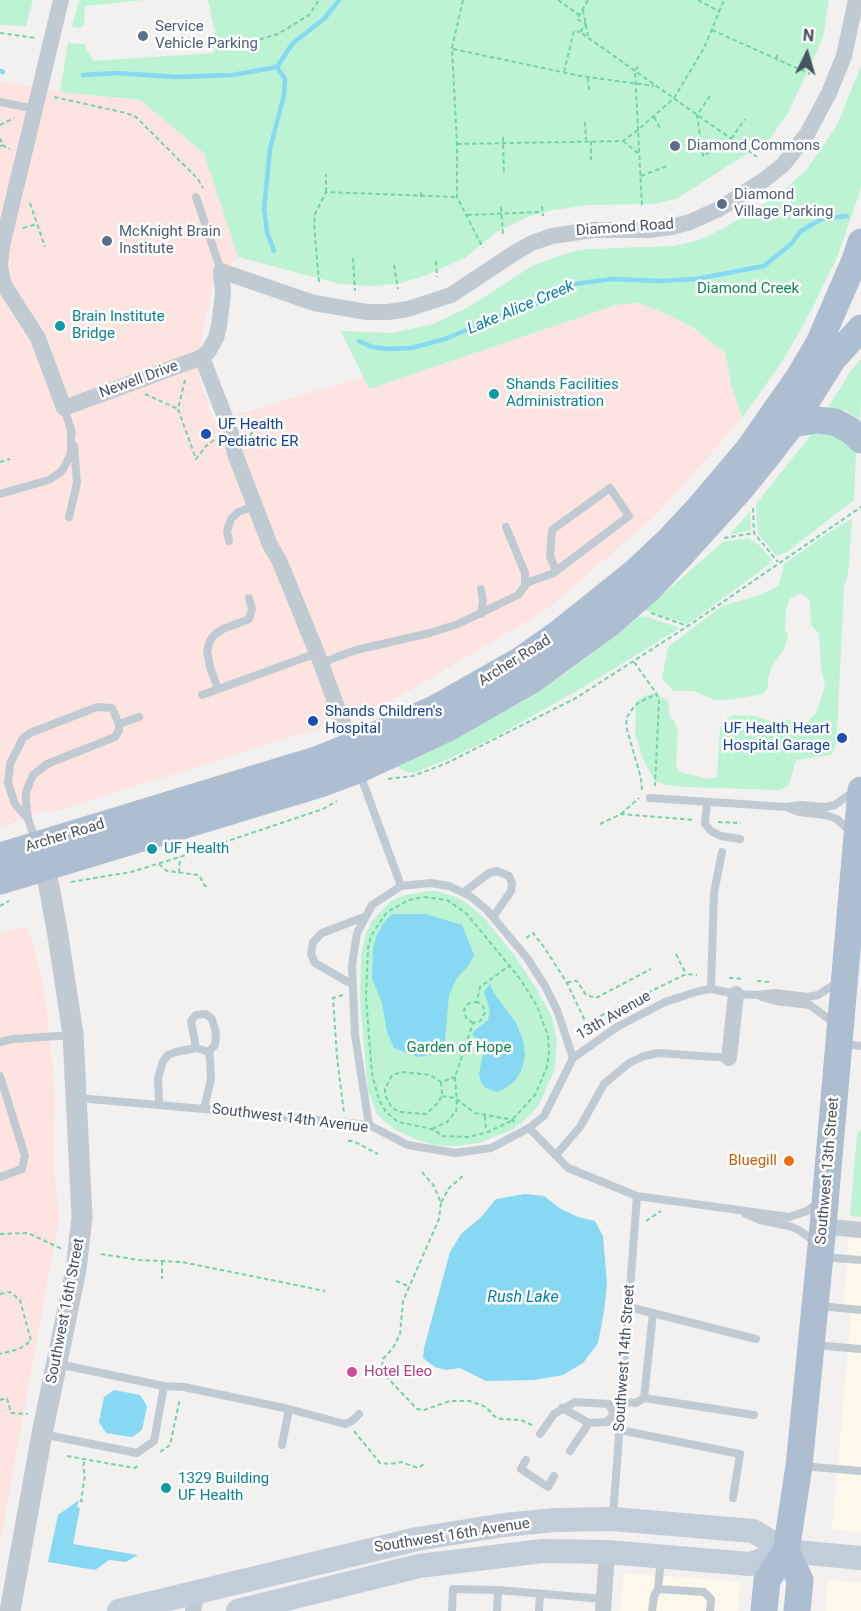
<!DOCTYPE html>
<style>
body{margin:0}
#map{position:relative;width:861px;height:1611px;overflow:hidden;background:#f3f0f0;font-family:Roboto,sans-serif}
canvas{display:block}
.north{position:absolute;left:777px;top:24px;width:60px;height:60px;-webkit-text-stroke:4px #fff;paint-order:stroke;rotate:5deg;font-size:16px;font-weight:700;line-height:24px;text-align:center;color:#47535f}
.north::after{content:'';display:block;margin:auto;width:21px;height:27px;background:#47535f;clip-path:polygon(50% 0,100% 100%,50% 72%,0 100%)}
</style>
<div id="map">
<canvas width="861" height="1611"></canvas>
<div class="north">N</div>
</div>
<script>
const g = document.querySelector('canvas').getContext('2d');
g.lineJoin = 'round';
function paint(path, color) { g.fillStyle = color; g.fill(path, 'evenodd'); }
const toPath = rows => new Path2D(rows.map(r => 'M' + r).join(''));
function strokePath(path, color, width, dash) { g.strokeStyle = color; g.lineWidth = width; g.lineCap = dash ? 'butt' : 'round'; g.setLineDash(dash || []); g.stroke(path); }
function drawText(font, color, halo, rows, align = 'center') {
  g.font = font + ' Roboto,sans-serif'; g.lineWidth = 5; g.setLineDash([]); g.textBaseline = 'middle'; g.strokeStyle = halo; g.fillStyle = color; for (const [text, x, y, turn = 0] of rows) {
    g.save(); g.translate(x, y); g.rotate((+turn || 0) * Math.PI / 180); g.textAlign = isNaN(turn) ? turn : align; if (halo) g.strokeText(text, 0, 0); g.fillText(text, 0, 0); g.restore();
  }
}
paint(toPath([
 [849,1238,861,1239,861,1532,832,1530,851,1314,843,1312],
 [624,1573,740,1582,738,1611,620,1611],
 [828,1580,861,1583,861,1611,825,1611]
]), '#fdf8e9');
paint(toPath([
 [0,81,60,92,140,100,204,153,238,257,213,283,202,336,199,378,214,421,364,377,369,389,616,305,638,303,671,316,695,329,725,353,731,384,742,418,657,514,546,610,397,698,329,725,50,813,47,810,0,827],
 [26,927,34,947,45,993,55,1088,54,1169,59,1218,0,1543,0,933]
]), '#fde4e0');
paint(toPath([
 [0,0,33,0,26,26,0,25],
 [79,0,144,0,85,6,84,25,80,28,72,27],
 [208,0,829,0,823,38,789,111,770,139,676,199,653,204,589,205,553,210,527,217,495,233,465,258,424,276,401,283,374,286,340,284,238,257,204,153,140,100,60,92,68,43,84,44,93,61,214,53,217,43],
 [861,66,861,186,858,197,838,255,811,311,782,362,742,418,731,384,725,353,695,329,671,316,638,303,616,305,369,389,341,331,392,333,433,324,469,307,532,266,570,252,589,249,674,246,699,240,724,228,778,195,808,168,837,125],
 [861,359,861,401,860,419,844,410,828,408,851,370],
 [825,430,853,444,856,452,854,500,787,552,777,556,758,534,756,504,814,431],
 [750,511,751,530,729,535,731,533],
 [852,519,848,575,844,587,837,733,835,747,831,755,796,760,789,785,780,790,687,787,665,785,655,781,643,759,635,734,636,702,644,696,655,693,668,701,670,717,675,722,678,733,676,766,680,772,709,779,717,777,720,728,726,719,734,715,756,716,769,721,782,719,807,723,817,711,825,686,821,668,819,634,811,625,810,600,801,593,790,599,786,610,785,630,788,635,784,649,772,666,768,678,768,688,763,694,727,700,715,700,694,691,674,691,662,679,668,647,722,606,763,594,779,585,784,564,829,532],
 [748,538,758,544,772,560,768,565,688,624,645,610,723,542],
 [644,616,680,628,582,688,491,739,450,758,414,773,407,772,398,767,398,765,445,743,522,702,565,674,639,617],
 [425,891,437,891,456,897,467,903,486,920,515,956,537,990,552,1017,557,1040,555,1069,539,1105,526,1119,512,1130,479,1143,456,1146,435,1145,417,1140,400,1132,387,1124,377,1114,368,1091,360,1000,361,955,365,936,372,921,390,902,402,896],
 [861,1129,861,1217,850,1216,857,1134]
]), '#bcf3d3');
paint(toPath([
 [392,914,426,914,462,925,474,955,469,965,457,978,449,995,445,1040,439,1049,430,1055,418,1057,394,1048,387,1032,382,1003,372,978,373,949,376,937,384,922],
 [490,984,494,993,516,1023,523,1040,525,1056,522,1069,515,1081,504,1089,496,1092,484,1087,481,1082,479,1074,484,1047,480,1041,472,1035,474,1031,488,1020,490,1011,484,992],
 [525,1194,544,1196,561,1209,578,1217,595,1221,603,1236,607,1284,604,1312,598,1343,583,1363,563,1375,534,1380,486,1381,460,1368,446,1370,435,1367,423,1358,424,1348,450,1252,461,1234,480,1218,496,1199],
 [114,1390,140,1395,147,1406,142,1430,132,1437,106,1433,99,1422,104,1397],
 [79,1500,77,1507,80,1508,73,1544,138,1555,126,1562,109,1560,95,1570,48,1562,58,1515]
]), '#86d8f3');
strokePath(toPath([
 [277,67,292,44,325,18,339,0],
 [0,71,3,72],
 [83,75,117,73,175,77,232,75,277,67],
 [274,251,267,232,264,209,270,149,284,95,285,79,277,67],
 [359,341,372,347,388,349,411,348,445,339,505,314,544,301,567,285,612,279,661,281,696,279,764,266,791,244,801,231,822,219,847,216]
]), '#86d8f3', 4.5);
strokePath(toPath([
 [463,0,452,48,457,144,457,197,483,248],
 [558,0,579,15],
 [588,0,577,19,586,24,580,32,757,157],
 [698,0,720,12],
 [583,10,588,36],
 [712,30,810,74],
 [0,33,36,38],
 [181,35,217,49,242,45,278,34,309,15,319,0],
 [453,49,581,76,654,86],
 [776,59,778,53],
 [638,67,635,70,642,207],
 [564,72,574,31,580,32],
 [588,78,589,90],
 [710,96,697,115,703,156,731,139,745,119],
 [54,97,126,113,136,117,198,179,203,188],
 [654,117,661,130],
 [585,122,586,140],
 [0,125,14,118],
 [503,137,504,175],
 [0,138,2,143,0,147],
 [591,141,591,160],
 [623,141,639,154],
 [457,144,623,141,638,130,674,98,704,48,724,0],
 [2,145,10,149],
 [641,176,667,166],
 [326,192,326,174],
 [421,197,421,189],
 [30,203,45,247],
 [542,206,543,216],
 [501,207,503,234],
 [467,215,542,212],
 [23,228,37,224],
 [353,258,355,291],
 [436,261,437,277],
 [394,265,398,289],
 [319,282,314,224,315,214,326,192,457,197],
 [185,380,178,409,196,459,206,446,217,438],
 [145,394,178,409],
 [250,436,256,426,267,422],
 [0,462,10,459],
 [753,508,754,533,778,562],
 [724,538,754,533],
 [651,613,688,626],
 [634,662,656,693,659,701,655,786],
 [388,779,413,776,447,763,576,698,688,626,861,507],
 [642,790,641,778,626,726,627,717,635,705,647,698,657,695],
 [621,814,639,798],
 [718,822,741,823],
 [600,824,621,814,694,820],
 [159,864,167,871,199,875,205,886,207,886],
 [179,873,180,858],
 [71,882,131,872,180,857,323,809,337,801],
 [424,897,447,900,466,913,521,980,537,1006,548,1036,549,1051,547,1067,535,1095,511,1121,488,1132,468,1137,443,1136,432,1129,398,1122,386,1112,379,1100,372,1074,366,998,368,948,371,936,387,912,409,900,424,897],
 [0,906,9,901],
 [526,938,533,933,544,947,567,983,586,1023],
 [676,954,686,974],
 [729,978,744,979],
 [757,981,769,982],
 [567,983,572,981,577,981,586,995,596,998,651,969],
 [343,995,333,998,337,1057,344,1113],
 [473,1023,466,1018,464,1010,469,1003,477,1002],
 [579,1035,586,1023,686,974,697,975],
 [441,1082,442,1094,439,1102,426,1114,400,1112,392,1108,385,1095,385,1089,392,1075,402,1072,430,1075,441,1082,455,1077],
 [442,1096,455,1098,475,1113,513,1120,515,1124],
 [485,1116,486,1131],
 [432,1129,447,1122,456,1111,457,1105,455,1077,473,1023,480,1021,485,1013,483,1006,477,1002,480,987,509,966],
 [348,1141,353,1141,378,1154],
 [422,1172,434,1186,441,1203,449,1188,464,1175],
 [441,1203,439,1219,403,1301,400,1334,393,1348,383,1359,382,1372,417,1409,424,1410,450,1401,470,1401,486,1407,494,1416,501,1419,521,1420,532,1425],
 [646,1221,661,1211],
 [0,1234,28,1233,62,1249],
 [101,1254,139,1260,182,1262,325,1291],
 [162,1261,162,1279],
 [396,1281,410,1287],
 [0,1294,10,1292,20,1300,31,1341,19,1349,0,1354],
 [0,1400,7,1398,11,1413,28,1414],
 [354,1431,380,1463,390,1464,401,1462,418,1468,424,1464],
 [160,1452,170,1445,180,1398],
 [67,1456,134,1468,140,1465],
 [83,1501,81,1501,85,1475,83,1467,85,1459]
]), '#71d3a7', 2, [4.5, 3]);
strokePath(toPath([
 [0,102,35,109],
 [196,197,221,271],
 [64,408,72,433],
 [0,494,49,480,62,471,71,454,71,428],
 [69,517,77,483,74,446],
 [229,541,227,531,231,519,238,512,255,506],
 [526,583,554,573,556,571,629,516,610,488,552,530,550,556,556,571],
 [481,589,483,601,481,614],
 [321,663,356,650,430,633,458,624,518,595,525,586,525,573,506,527],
 [218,689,210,667,207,651,210,641,215,634,223,629,249,619,252,609,249,598],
 [202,695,317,653],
 [119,724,139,717],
 [360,774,401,886],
 [650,798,787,807,800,805,826,807,835,805,854,791],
 [707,802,705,824,711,831,721,836,740,839],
 [788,808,799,812,825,815,837,819,852,833],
 [28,819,15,804,8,783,10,764,23,738,30,733,97,707,112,708,119,724,119,730,115,737,47,764,33,775,26,792,26,801,28,819,36,842],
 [464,892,489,873,497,871,509,876,512,883,511,891,493,917],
 [353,985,315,963,311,954,313,942,322,933,364,917],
 [711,989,714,893,722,852],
 [762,997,775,1001,810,1005,834,1023],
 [0,1042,13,1039,73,1035],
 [842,1044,861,1046],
 [196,1048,191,1021,196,1015,206,1014,212,1019,216,1033,215,1045,209,1052],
 [0,1076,25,1156,22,1169,0,1177],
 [78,1098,204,1109,369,1125,408,1145,455,1153,491,1148,529,1128,544,1116,573,1058],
 [159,1105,158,1078,163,1061,168,1055,176,1052,196,1048,209,1052,210,1060,211,1079,204,1109],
 [369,1125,355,1035,352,966,354,952,357,933,372,905,401,886,431,883,449,886,470,896,487,910,527,958,545,986,557,1010,573,1058,617,1027,665,1002,699,991,711,989,736,994,755,995,775,993,808,997,818,995,838,982],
 [529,1128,568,1168,637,1196,789,1217,807,1211,819,1202],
 [556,1155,580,1127,604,1084,629,1063,644,1056,658,1053,729,1058],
 [746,1214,760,1220,789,1226,799,1230,811,1239,814,1245],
 [822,1257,861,1260],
 [819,1306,861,1310],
 [629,1307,756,1339],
 [814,1345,861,1349],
 [164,1386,184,1387,289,1409,282,1445],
 [644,1398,754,1415],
 [622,1402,636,1403,644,1398,653,1313],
 [562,1408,589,1423,607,1422,614,1414],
 [289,1409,345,1424,352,1421,359,1414],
 [620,1430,740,1454,733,1498],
 [42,1434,137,1453,154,1441,164,1386,58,1364],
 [540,1434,554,1414,575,1402,609,1404,614,1414],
 [570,1451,589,1423],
 [526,1460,521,1469,548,1487,554,1476],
 [802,1466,861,1471],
 [613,1516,637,1196],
 [658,1589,704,1592,711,1599,710,1611],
 [452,1611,453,1589,498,1590,603,1599],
 [497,1611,498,1590],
 [539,1611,540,1594],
 [652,1611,654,1596,658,1589,661,1559]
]), '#c0cad3', 8);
strokePath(toPath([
 [61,0,2,246,0,266,4,285,38,338,64,408,202,357,208,352,216,338,219,326,223,293,221,271,314,303,367,312,388,312,408,309,451,295,516,252,532,243,552,236,593,230,649,230,672,227,690,222,719,209,764,180,783,165,807,134,829,93,844,56,856,0],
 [202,357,231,433,235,454,270,545,279,560,321,663,354,754],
 [729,1058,736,994],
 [823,1226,861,1230],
 [193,1611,197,1593],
 [603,1611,607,1552]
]), '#c0cad3', 16);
strokePath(toPath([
 [10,1611,42,1434,76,1270,82,1217,73,1034,58,936,49,886,40,854]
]), '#c0cad3', 21);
strokePath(toPath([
 [119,1611,417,1539,504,1525,555,1520,613,1519,753,1531,786,1551],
 [238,1611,419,1566,543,1551,607,1552,750,1564,786,1551,861,1558]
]), '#c2cdda', 24);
strokePath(toPath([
 [792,424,817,420,835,422,850,430,861,440],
 [0,856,316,760,351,746,436,708,519,661,559,633,635,572,669,540,698,509,748,450,799,377,819,343,855,260,861,242],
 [0,881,320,784,358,770,448,728,532,680,610,623,649,589,682,554,739,491,765,459,792,424,833,359,861,328],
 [786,1551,800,1580,797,1611],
 [764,1611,767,1580,786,1551,799,1466,823,1226,861,790]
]), '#aebed1', 27);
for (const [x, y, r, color] of [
 [143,36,6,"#5c6f8a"],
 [675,146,6,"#5c6f8a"],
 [722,204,6,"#5c6f8a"],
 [107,241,6,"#5c6f8a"],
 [60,326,6,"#0f9aa8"],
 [494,394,6,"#0f9aa8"],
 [206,434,6,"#1a4fb4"],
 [313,721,6,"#1a4fb4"],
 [842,738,6,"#1a4fb4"],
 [152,849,6,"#0f9aa8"],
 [789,1161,6,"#e8710a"],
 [352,1372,6,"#d1479c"],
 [166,1488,6,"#0f9aa8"]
]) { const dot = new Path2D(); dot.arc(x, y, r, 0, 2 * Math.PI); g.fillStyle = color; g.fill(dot); strokePath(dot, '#fff', 2); }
drawText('15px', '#4e5e75', '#fff', [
 ["Service",155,27],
 ["Vehicle Parking",155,44],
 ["Diamond Commons",687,146],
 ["Diamond",734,195],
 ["Village Parking",734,212],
 ["McKnight Brain",119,232],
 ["Institute",119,249]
], 'left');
drawText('15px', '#47535f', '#fff', [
 ["Diamond Road",625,228,-4],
 ["Newell Drive",139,380,-20],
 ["Archer Road",515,661,-32],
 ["Archer Road",65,836,-17],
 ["13th Avenue",614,1016,-30],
 ["Southwest 14th Avenue",290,1119,7],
 ["Southwest 13th Street",828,1171,-85],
 ["Southwest 16th Street",66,1311,-79],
 ["Southwest 14th Street",625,1358,-86],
 ["Southwest 16th Avenue",452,1536,-9]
]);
drawText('15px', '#108750', '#fff', [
 ["Diamond Creek",748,289],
 ["Garden of Hope",459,1048]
]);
drawText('15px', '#0d838f', '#fff', [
 ["Brain Institute",72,317],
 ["Bridge",72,334],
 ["Shands Facilities",506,385],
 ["Administration",506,402],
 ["UF Health",164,849],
 ["1329 Building",178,1479],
 ["UF Health",178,1496]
], 'left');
drawText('15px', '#164399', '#fff', [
 ["UF Health",218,425],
 ["Pediatric ER",218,442],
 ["Shands Children's",325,712],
 ["Hospital",325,729],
 ["UF Health Heart",830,729,"right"],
 ["Hospital Garage",830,746,"right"]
], 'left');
drawText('15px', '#c56008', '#fff', [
 ["Bluegill",777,1161]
], 'right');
drawText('15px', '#b23c85', '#fff', [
 ["Hotel Eleo",364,1372]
], 'left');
drawText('italic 16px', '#047ea6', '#fff', [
 ["Lake Alice Creek",521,308,-23],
 ["Rush Lake",523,1298]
]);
</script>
